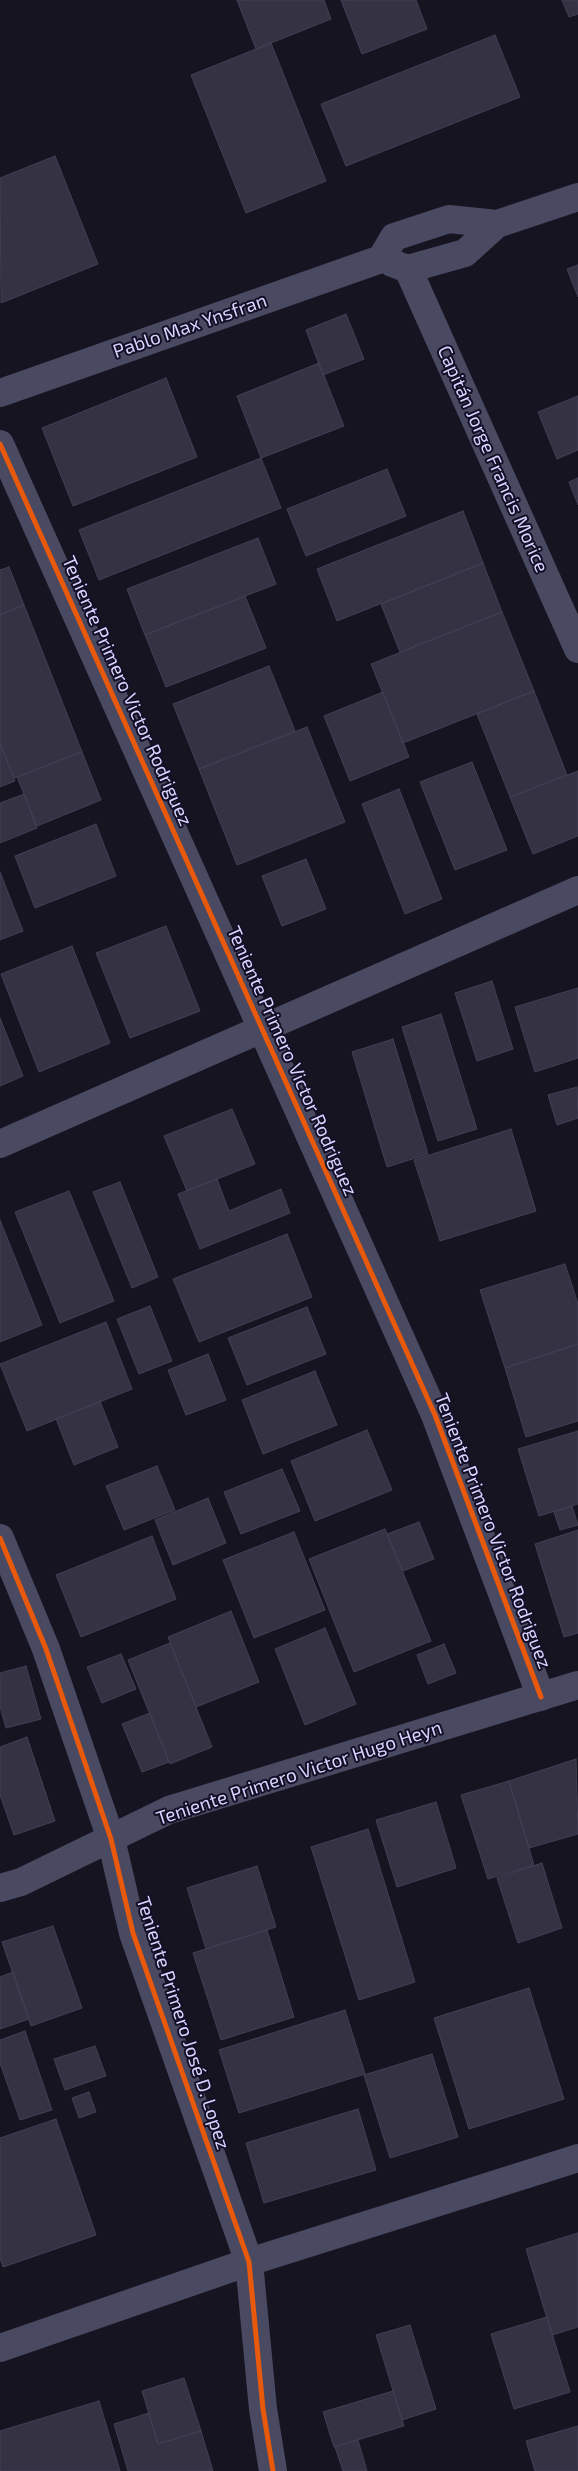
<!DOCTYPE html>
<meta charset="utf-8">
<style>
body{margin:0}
canvas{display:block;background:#161421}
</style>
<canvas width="578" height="2471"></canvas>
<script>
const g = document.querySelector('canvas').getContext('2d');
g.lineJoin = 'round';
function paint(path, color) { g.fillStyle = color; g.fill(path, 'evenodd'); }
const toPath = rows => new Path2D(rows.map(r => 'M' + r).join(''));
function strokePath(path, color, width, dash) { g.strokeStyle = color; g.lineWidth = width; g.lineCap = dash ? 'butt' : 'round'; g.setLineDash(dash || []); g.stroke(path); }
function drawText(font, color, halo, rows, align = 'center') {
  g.font = font + ' "Exo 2",sans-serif'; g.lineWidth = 4; g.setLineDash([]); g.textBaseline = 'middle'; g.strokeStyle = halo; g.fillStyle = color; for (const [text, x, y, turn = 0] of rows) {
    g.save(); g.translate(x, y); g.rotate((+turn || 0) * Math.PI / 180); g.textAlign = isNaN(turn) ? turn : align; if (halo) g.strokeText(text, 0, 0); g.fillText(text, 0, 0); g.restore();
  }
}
const building = toPath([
 [237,0,324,0,331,19,256,49,237,0],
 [341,0,416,0,427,29,362,54,341,0],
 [562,0,578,0,578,14,569,17,562,0],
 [495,35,520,97,346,166,321,104,495,35],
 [271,43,326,181,246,213,191,75,271,43],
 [55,156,98,264,1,303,0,178,55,156],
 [578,265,578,297,567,269,578,265],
 [346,314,364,359,323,375,306,330,346,314],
 [319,363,344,426,261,458,237,396,319,363],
 [166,378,197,457,73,506,42,428,166,378],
 [578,396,578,450,557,459,538,412,578,396],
 [261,458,281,508,99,580,79,530,261,458],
 [387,469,406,516,306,556,287,509,387,469],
 [578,478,578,505,569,482,578,478],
 [463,511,483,563,337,621,317,569,463,511],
 [258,538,276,584,145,635,127,589,258,538],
 [483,563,502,612,400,652,381,604,483,563],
 [9,567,24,605,0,615,0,570,9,567],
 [245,596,266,648,166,687,145,635,245,596],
 [24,605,82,752,14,778,0,743,0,615,24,605],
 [502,612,534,691,403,743,371,664,502,612],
 [269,666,295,731,199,769,173,704,269,666],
 [534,691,567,775,510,797,477,714,534,691],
 [383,692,409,757,350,781,324,716,383,692],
 [307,727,345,822,237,865,199,769,307,727],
 [0,743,15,781,0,787,0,743],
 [82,752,101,800,37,826,17,777,82,752],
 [472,762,507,850,455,870,420,782,472,762],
 [578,771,578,836,533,854,510,797,578,771],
 [399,789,442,899,405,914,362,804,399,789],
 [24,794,37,828,0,843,0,803,24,794],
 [96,824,116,876,35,908,15,856,96,824],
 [306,859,326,909,282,926,262,876,306,859],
 [0,872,23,931,0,940,0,872],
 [166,926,200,1011,130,1038,96,953,166,926],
 [72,946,110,1043,39,1072,1,974,72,946],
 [492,981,513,1049,477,1061,455,993,492,981],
 [578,988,578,1058,535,1072,515,1007,578,988],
 [441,1014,477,1129,438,1141,402,1027,441,1014],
 [0,1018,23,1076,0,1086,0,1018],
 [393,1039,428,1154,387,1167,352,1052,393,1039],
 [577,1087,578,1118,557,1125,548,1095,577,1087],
 [232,1109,255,1164,187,1191,164,1136,232,1109],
 [511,1129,536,1211,440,1241,414,1160,511,1129],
 [217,1179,229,1211,281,1189,290,1213,200,1249,178,1194,217,1179],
 [120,1182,158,1277,132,1288,93,1192,120,1182],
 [69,1191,114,1301,60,1323,15,1212,69,1191],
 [0,1220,42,1325,0,1342,0,1220],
 [287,1234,312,1297,199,1342,173,1279,287,1234],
 [565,1264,578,1304,578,1344,505,1368,480,1290,565,1264],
 [150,1306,172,1361,139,1374,117,1319,150,1306],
 [307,1307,326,1354,247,1385,228,1338,307,1307],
 [106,1322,132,1389,27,1431,0,1364,106,1322],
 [578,1344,578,1421,526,1437,505,1368,578,1344],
 [208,1354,226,1400,186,1415,168,1370,208,1354],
 [315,1371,337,1425,263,1454,242,1400,315,1371],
 [100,1401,118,1447,74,1465,56,1419,100,1401],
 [367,1430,392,1490,315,1521,291,1461,367,1430],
 [578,1431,578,1504,539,1516,518,1449,578,1431],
 [157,1466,175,1510,124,1530,106,1486,157,1466],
 [282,1469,300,1511,241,1534,224,1492,282,1469],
 [208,1498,226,1543,173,1565,155,1520,208,1498],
 [572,1506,578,1525,560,1530,554,1512,572,1506],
 [419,1522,434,1559,403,1571,387,1534,419,1522],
 [385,1529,431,1641,354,1672,309,1559,385,1529],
 [578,1530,578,1633,564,1637,535,1544,578,1530],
 [294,1532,325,1610,254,1638,223,1560,294,1532],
 [152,1536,176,1599,81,1637,56,1575,152,1536],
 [231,1611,259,1682,196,1707,168,1637,231,1611],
 [325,1628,356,1704,305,1725,275,1649,325,1628],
 [170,1643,212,1747,170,1764,128,1660,170,1643],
 [444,1644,456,1673,428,1684,417,1655,444,1644],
 [121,1654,136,1689,102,1703,87,1667,121,1654],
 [26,1666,41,1719,6,1728,0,1707,0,1673,26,1666],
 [150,1713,169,1762,142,1772,122,1724,150,1713],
 [27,1737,55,1821,14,1835,0,1795,0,1747,27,1737],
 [576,1759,578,1834,529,1848,509,1781,576,1759],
 [509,1781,534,1865,488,1879,461,1795,509,1781],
 [436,1802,456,1868,397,1887,376,1820,436,1802],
 [368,1829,415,1982,359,2000,311,1847,368,1829],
 [542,1863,562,1928,518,1943,497,1878,542,1863],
 [257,1866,276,1927,206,1949,187,1888,257,1866],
 [53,1926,82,2008,31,2026,2,1942,53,1926],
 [267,1930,294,2017,221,2040,193,1953,267,1930],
 [13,1972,29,2019,0,2029,0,1977,13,1972],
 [529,1988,564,2099,469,2129,434,2018,529,1988],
 [345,2010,365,2074,239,2113,219,2050,345,2010],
 [25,2031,52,2110,20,2120,0,2063,0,2040,25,2031],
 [95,2046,106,2076,65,2090,54,2059,95,2046],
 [432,2054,458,2137,390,2158,364,2075,432,2054],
 [89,2092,96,2112,79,2118,72,2098,89,2092],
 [358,2109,376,2170,264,2203,246,2143,358,2109],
 [56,2119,96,2235,3,2267,0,2258,0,2138,56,2119],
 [578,2233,578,2327,552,2335,526,2249,578,2233],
 [547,2317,570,2392,514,2409,491,2334,547,2317],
 [410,2325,436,2409,402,2420,376,2335,410,2325],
 [184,2378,201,2431,158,2444,142,2391,184,2378],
 [393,2391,404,2426,334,2447,323,2412,393,2391],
 [99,2401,120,2471,0,2471,0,2431,99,2401],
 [149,2413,158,2444,201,2431,213,2471,128,2471,114,2424,149,2413],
 [578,2426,578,2471,535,2471,526,2441,578,2426],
 [358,2440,367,2471,343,2471,335,2447,358,2440]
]);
paint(building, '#343243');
strokePath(building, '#433f54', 1);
strokePath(toPath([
 [381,259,394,237,449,219,497,224],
 [392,263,408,269,465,253,497,224,578,197],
 [408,269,578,649],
 [0,393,381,259],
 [0,444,435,1415,541,1697],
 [0,1144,578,890],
 [0,1888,21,1882,169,1810,578,1685],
 [0,2348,249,2262,578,2158]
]), '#4a4962', 28);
strokePath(toPath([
 [0,1538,46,1649,111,1839,133,1933,249,2262,263,2409,273,2471]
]), '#4a4962', 28);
strokePath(toPath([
 [0,444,435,1415,541,1697],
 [0,1538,46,1649,111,1839,133,1933,249,2262,263,2409,273,2471]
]), '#e8590c', 5);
drawText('19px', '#d9d4ff', '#130f26', [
 ["Pablo Max Ynsfran",190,326,-19],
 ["Capitán Jorge Francis Morice",493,459,66],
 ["Teniente Primero Victor Rodriguez",127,691,66],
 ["Teniente Primero Victor Rodriguez",292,1061,66],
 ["Teniente Primero Victor Rodriguez",493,1531,69],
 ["Teniente Primero Victor Hugo Heyn",299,1773,-18],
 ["Teniente Primero José D. Lopez",183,2023,72]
]);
</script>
